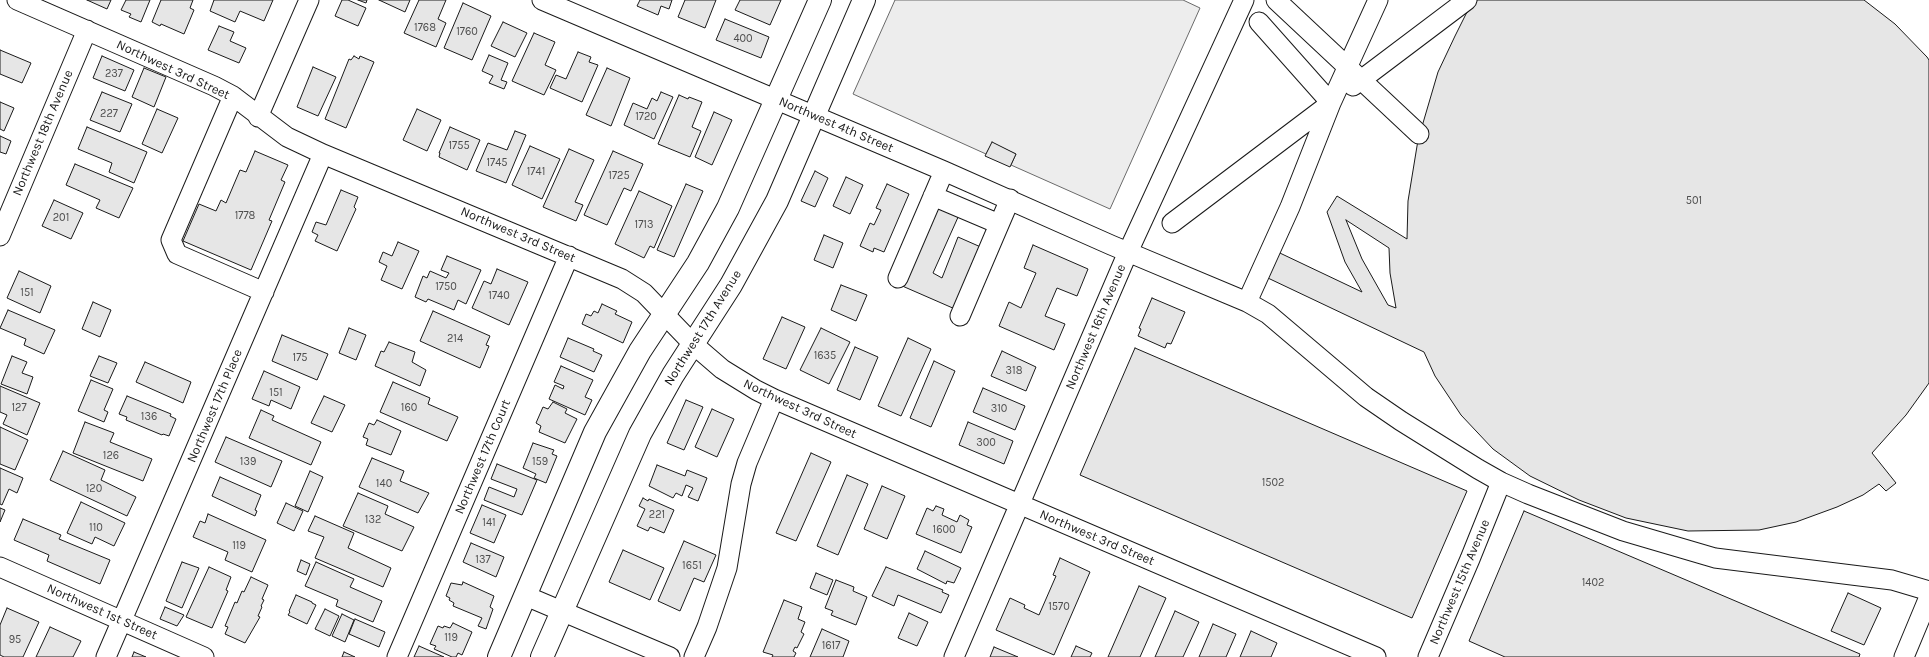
<!DOCTYPE html>
<style>
body{margin:0}
canvas{display:block;background:#fff}
</style>
<canvas width="1929" height="657"></canvas>
<script>
const g = document.querySelector('canvas').getContext('2d');
g.lineJoin = 'round';
function paint(path, color) { g.fillStyle = color; g.fill(path, 'evenodd'); }
const toPath = rows => new Path2D(rows.map(r => 'M' + r).join(''));
function strokePath(path, color, width, dash) { g.strokeStyle = color; g.lineWidth = width; g.lineCap = dash ? 'butt' : 'round'; g.setLineDash(dash || []); g.stroke(path); }
function drawText(font, color, halo, rows, align = 'center') {
  g.font = font + ' Karla,sans-serif'; g.lineWidth = 3; g.setLineDash([]); g.textBaseline = 'middle'; g.strokeStyle = halo; g.fillStyle = color; for (const [text, x, y, turn = 0] of rows) {
    g.save(); g.translate(x, y); g.rotate((+turn || 0) * Math.PI / 180); g.textAlign = isNaN(turn) ? turn : align; if (halo) g.strokeText(text, 0, 0); g.fillText(text, 0, 0); g.restore();
  }
}
const green = toPath([
 [895,0,1183,0,1200,8,1110,209,1011,165,1016,154,992,143,986,154,853,94,895,0]
]);
paint(green, '#ededed');
strokePath(green, '#6a6a6a', 1);
const building = toPath([
 [87,0,111,0,107,9,87,0],
 [126,0,150,0,141,22,129,17,131,14,121,10,126,0],
 [161,0,193,0,190,8,194,10,184,34,161,24,160,26,152,22,161,0],
 [214,0,273,0,264,21,240,11,235,22,210,11,214,0],
 [342,0,348,0,366,8,358,26,335,16,342,0],
 [358,0,367,0,366,3,358,0],
 [379,0,410,0,405,12,379,0],
 [419,0,446,0,438,19,446,23,436,47,404,33,419,0],
 [640,0,672,0,669,9,661,6,658,15,637,6,640,0],
 [685,0,716,0,705,28,678,17,685,0],
 [740,0,781,0,770,25,735,10,740,0],
 [1477,0,1864,0,1895,24,1927,57,1929,60,1929,383,1906,415,1872,453,1896,483,1886,491,1879,484,1863,495,1837,507,1796,522,1759,530,1688,531,1626,518,1579,500,1530,476,1493,449,1461,415,1435,376,1424,352,1251,270,1263,245,1362,292,1345,262,1327,212,1337,196,1407,239,1408,201,1418,140,1438,72,1455,36,1466,14,1477,0],
 [1346,220,1389,248,1390,273,1396,308,1388,305,1362,259,1346,220],
 [463,3,491,16,472,60,444,48,463,3],
 [725,19,769,37,761,58,716,40,725,19],
 [503,22,527,33,515,57,491,46,503,22],
 [219,26,234,32,230,41,246,48,239,63,208,50,219,26],
 [534,33,555,42,545,65,556,70,544,95,512,81,534,33],
 [0,50,31,63,22,83,0,74,0,50],
 [578,52,591,57,589,62,598,65,582,102,550,88,556,75,566,79,578,52],
 [489,55,508,63,501,80,507,82,504,89,489,83,493,76,482,71,489,55],
 [102,56,134,70,125,91,93,78,102,56],
 [354,56,359,59,360,56,374,62,346,128,325,119,349,59,351,60,354,56],
 [313,67,336,77,318,116,297,107,313,67],
 [144,68,166,77,154,107,132,97,144,68],
 [607,68,630,78,611,126,586,115,607,68],
 [102,92,132,104,120,132,90,120,102,92],
 [661,92,673,97,654,139,624,125,633,103,647,109,652,98,657,101,661,92],
 [679,95,688,99,689,97,702,102,692,127,701,131,690,157,658,144,679,95],
 [0,102,14,108,4,131,0,129,0,102],
 [157,109,178,118,162,153,142,144,157,109],
 [417,109,441,120,427,151,403,140,417,109],
 [714,112,732,120,712,165,695,157,714,112],
 [87,127,147,152,134,183,109,172,112,163,78,149,87,127],
 [450,127,480,140,467,170,439,157,440,153,439,153,450,127],
 [515,131,526,135,506,183,476,171,488,143,507,150,515,131],
 [0,136,11,141,6,154,0,152,0,136],
 [992,142,1016,154,1010,167,985,156,992,142],
 [530,146,560,159,542,199,512,185,530,146],
 [569,149,594,160,575,202,583,205,576,221,543,207,569,149],
 [255,151,288,165,281,180,285,182,269,220,272,221,251,270,183,241,199,204,216,211,221,200,226,203,240,170,246,172,255,151],
 [613,151,643,164,631,191,624,188,607,225,584,215,613,151],
 [75,164,133,188,119,218,96,208,100,200,66,185,75,164],
 [815,171,828,178,815,207,801,201,815,171],
 [846,177,863,185,850,214,833,206,846,177],
 [686,184,703,191,674,257,657,250,686,184],
 [887,184,909,194,884,252,874,248,873,252,860,246,870,223,874,225,881,210,876,208,887,184],
 [341,190,358,197,354,207,356,209,337,251,315,241,318,235,312,232,316,222,326,225,341,190],
 [639,191,672,206,654,248,650,246,644,258,615,244,639,191],
 [54,200,83,213,71,239,42,226,54,200],
 [935,204,959,215,933,273,942,278,958,237,983,248,955,309,900,285,935,204],
 [824,235,843,243,833,268,814,260,824,235],
 [398,242,419,251,402,289,381,280,387,266,379,262,383,252,392,256,398,242],
 [1033,245,1088,269,1077,296,1057,288,1045,316,1065,324,1054,350,999,326,1009,302,1021,308,1036,273,1024,268,1033,245],
 [447,256,481,270,466,304,458,300,454,310,428,299,426,302,415,297,423,276,427,278,430,271,446,278,449,273,441,270,447,256],
 [497,269,528,282,509,325,472,308,484,281,491,284,497,269],
 [19,271,51,286,40,313,7,298,19,271],
 [841,285,867,295,856,321,831,310,841,285],
 [1152,298,1185,312,1171,344,1167,343,1165,348,1138,336,1141,329,1139,328,1152,298],
 [93,302,111,310,100,337,82,329,93,302],
 [602,304,617,311,615,314,632,322,623,343,582,324,586,314,591,316,594,311,598,313,602,304],
 [8,310,55,330,44,354,24,345,26,339,0,328,8,310],
 [433,311,490,336,486,345,489,346,480,368,420,341,433,311],
 [782,317,805,327,786,369,763,359,782,317],
 [349,328,366,335,356,360,339,353,349,328],
 [821,328,850,342,829,384,800,370,821,328],
 [282,335,328,354,317,380,272,361,282,335],
 [568,338,594,349,593,351,602,355,594,372,560,357,568,338],
 [908,338,931,349,901,416,878,406,908,338],
 [389,342,415,352,412,362,426,370,420,386,375,366,381,351,384,352,389,342],
 [855,347,878,357,860,400,837,390,855,347],
 [1135,348,1467,491,1412,618,1080,475,1135,348],
 [1002,351,1036,367,1026,391,991,376,1002,351],
 [12,356,27,362,22,373,33,377,27,394,1,384,12,356],
 [99,356,117,363,108,383,90,376,99,356],
 [934,361,955,371,931,427,910,418,934,361],
 [145,362,191,382,183,403,136,382,145,362],
 [561,366,593,380,585,397,592,400,585,415,549,399,555,385,563,389,564,386,554,382,561,366],
 [264,371,300,387,291,409,271,400,269,406,252,399,264,371],
 [91,380,113,389,104,410,108,412,104,422,78,411,91,380],
 [393,382,430,398,428,404,458,417,447,441,380,412,393,382],
 [0,386,40,403,27,435,3,424,7,415,0,412,0,386],
 [983,388,1025,406,1015,430,973,412,983,388],
 [127,396,171,414,170,416,176,419,169,436,163,434,162,435,126,420,127,417,119,414,127,396],
 [324,396,345,405,332,432,311,423,324,396],
 [686,400,703,407,684,450,667,443,686,400],
 [553,402,567,409,565,413,577,419,565,443,539,432,541,426,536,423,543,407,548,409,553,402],
 [712,409,734,419,717,457,695,447,712,409],
 [261,410,274,416,272,420,321,442,311,465,249,438,261,410],
 [377,420,401,431,391,455,366,445,368,439,363,437,369,423,374,425,377,420],
 [85,422,114,433,110,442,152,459,143,481,73,453,85,422],
 [968,422,1013,441,1004,464,959,445,968,422],
 [0,427,28,440,15,470,0,464,0,427],
 [226,437,282,461,271,487,215,462,226,437],
 [533,443,554,450,552,454,557,456,546,483,534,478,536,474,523,468,533,443],
 [63,451,105,470,101,480,136,497,127,516,50,480,63,451],
 [811,453,831,462,796,541,776,533,811,453],
 [372,458,404,471,400,481,429,493,418,513,359,487,372,458],
 [497,464,537,480,522,515,484,500,489,487,514,497,517,489,491,479,497,464],
 [657,465,685,476,687,470,707,478,698,501,688,497,693,488,686,485,682,496,676,493,673,498,649,486,657,465],
 [0,468,23,478,17,493,9,489,2,505,0,504,0,468],
 [310,471,323,477,308,512,295,506,310,471],
 [847,475,868,484,838,555,817,546,847,475],
 [220,477,261,495,255,510,257,511,255,516,212,496,220,477],
 [882,486,905,496,887,539,864,529,882,486],
 [358,493,388,506,385,514,414,527,402,551,343,526,358,493],
 [643,498,648,501,649,499,674,510,664,533,650,527,648,531,637,526,645,509,639,506,643,498],
 [81,502,125,523,114,546,95,537,92,544,67,533,81,502],
 [286,503,303,511,294,531,277,523,286,503],
 [482,505,506,515,494,543,470,533,482,505],
 [936,506,944,509,942,515,957,522,960,515,969,520,967,525,972,527,961,553,916,534,927,508,933,511,936,506],
 [0,508,5,510,0,522,0,508],
 [1524,511,1860,654,1859,657,1505,657,1469,641,1524,511],
 [208,514,266,540,252,572,225,560,228,552,193,537,200,521,205,523,208,514],
 [315,516,354,533,348,548,391,568,383,587,315,558,324,537,308,531,315,516],
 [23,519,61,535,59,539,110,560,100,584,47,561,49,555,14,540,23,519],
 [684,541,716,555,704,582,694,578,680,611,658,601,684,541],
 [471,543,504,557,496,577,463,562,471,543],
 [623,550,664,568,650,600,609,582,623,550],
 [925,551,961,568,954,583,947,581,946,584,917,569,925,551],
 [1060,558,1090,572,1054,655,996,630,1010,598,1025,605,1024,608,1039,615,1056,576,1053,575,1060,558],
 [301,560,310,564,306,575,297,571,301,560],
 [182,562,199,568,182,608,166,601,182,562],
 [316,562,354,579,350,587,382,601,373,622,336,606,338,600,305,586,316,562],
 [209,567,231,577,226,590,228,591,212,628,186,617,209,567],
 [886,567,943,590,942,592,949,595,941,613,898,595,894,606,872,596,886,567],
 [816,573,833,580,827,595,810,588,816,573],
 [251,577,268,585,262,599,264,600,261,606,262,607,258,616,260,617,245,643,225,634,228,627,225,626,235,602,237,603,242,591,244,592,251,577],
 [836,580,854,587,853,591,867,597,856,625,831,615,833,611,825,608,836,580],
 [463,582,494,596,490,607,493,609,486,629,478,626,482,618,453,606,454,603,449,600,450,598,446,596,451,583,462,585,463,582],
 [1139,586,1166,598,1140,657,1108,657,1139,586],
 [1848,593,1881,608,1864,645,1831,631,1848,593],
 [296,595,312,602,312,603,316,605,307,624,288,615,290,612,289,611,296,595],
 [784,600,802,607,798,619,805,622,801,632,804,634,797,648,795,647,793,651,796,653,794,657,772,657,773,655,763,652,784,600],
 [165,607,184,615,177,626,160,619,165,607],
 [7,608,39,622,23,657,4,657,0,655,0,625,7,608],
 [325,609,339,616,330,636,315,629,325,609],
 [1175,611,1199,622,1183,657,1155,657,1175,611],
 [909,613,928,622,917,646,898,638,909,613],
 [342,614,354,620,345,642,332,636,342,614],
 [355,619,385,632,379,647,349,634,355,619],
 [453,623,472,632,462,655,458,653,456,657,452,657,434,649,436,646,430,644,438,626,443,628,444,626,450,628,453,623],
 [1213,624,1236,634,1226,657,1199,657,1213,624],
 [50,627,81,641,73,657,36,657,50,627],
 [822,629,849,641,843,657,810,657,822,629],
 [1251,631,1277,643,1271,657,1240,657,1251,631],
 [419,646,444,657,414,657,419,646],
 [1076,646,1092,653,1090,657,1071,657,1076,646],
 [994,647,1018,657,990,657,994,647],
 [134,652,146,657,132,657,134,652],
 [344,652,355,657,342,657,344,652]
]);
paint(building, '#e6e6e6');
strokePath(building, '#1a1a1a', 1);
const minor = toPath([
 [17,0,214,86,233,96,287,137,323,154,622,279,644,293,693,344,722,369,756,390,774,399,1376,657],
 [542,0,944,171,1111,245,1247,302,1268,314,1366,397,1401,421,1478,469,1501,482,1528,494,1623,531,1715,558,1892,580,1929,591],
 [1276,0,1419,134],
 [1353,86,1467,0],
 [233,96,171,240,177,254,264,292],
 [258,117,309,0],
 [933,196,999,224],
 [1172,223,1331,103,1259,22],
 [0,236,87,30],
 [898,278,944,171],
 [1247,302,1290,207,1331,103,1378,0],
 [960,316,1010,199],
 [0,567,204,657],
 [526,596,670,657],
 [106,657,323,154],
 [397,657,569,256],
 [694,657,707,627,727,568,741,484,747,463,774,399],
 [954,657,1128,252,1244,0],
 [1428,657,1470,559,1501,482],
 [1904,657,1929,597]
]);
const major = toPath([
 [499,657,595,432,640,351,698,263,728,208,820,0],
 [542,657,640,434,673,375,731,285,777,201,864,0]
]);
strokePath(minor, '#1a1a1a', 21);
strokePath(major, '#1a1a1a', 24);
strokePath(minor, '#fff', 19);
strokePath(major, '#fff', 22);
drawText('11px', '#4d4d4d', null, [
 ["1768",425,28],
 ["1760",467,32],
 ["400",743,39],
 ["237",114,74],
 ["227",109,114],
 ["1720",646,117],
 ["1755",459,146],
 ["1745",497,163],
 ["1741",536,172],
 ["1725",619,176],
 ["501",1694,201],
 ["1778",245,216],
 ["201",61,218],
 ["1713",644,225],
 ["1750",446,287],
 ["151",27,293],
 ["1740",499,296],
 ["214",455,339],
 ["1635",825,356],
 ["175",300,358],
 ["318",1014,371],
 ["151",276,393],
 ["127",19,408],
 ["160",409,408],
 ["310",999,409],
 ["136",149,417],
 ["300",986,443],
 ["126",111,456],
 ["139",248,462],
 ["159",540,462],
 ["1502",1273,483],
 ["140",384,484],
 ["120",94,489],
 ["221",657,515],
 ["132",373,520],
 ["141",489,523],
 ["110",96,528],
 ["1600",944,530],
 ["119",239,546],
 ["137",483,560],
 ["1651",692,566],
 ["1402",1593,583],
 ["1570",1059,607],
 ["119",451,638],
 ["95",15,640],
 ["1617",831,646]
]);
drawText('13px', '#1a1a1a', '#fff', [
 ["Northwest 3rd Street",173,70,25],
 ["Northwest 4th Street",836,125,23],
 ["Northwest 18th Avenue",43,133,-67],
 ["Northwest 3rd Street",518,235,23],
 ["Northwest 16th Avenue",1096,327,-67],
 ["Northwest 17th Avenue",703,328,-58],
 ["Northwest 17th Place",215,406,-67],
 ["Northwest 3rd Street",800,409,25],
 ["Northwest 17th Court",483,457,-67],
 ["Northwest 3rd Street",1097,538,23],
 ["Northwest 15th Avenue",1460,582,-67],
 ["Northwest 1st Street",102,612,24]
]);
</script>
